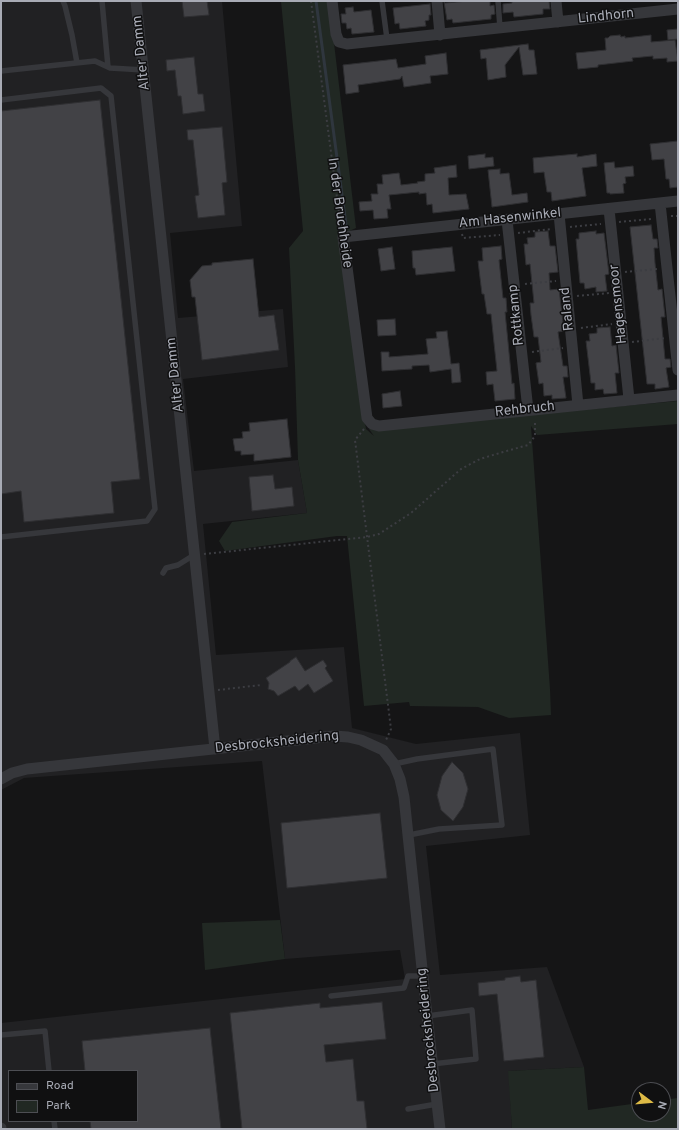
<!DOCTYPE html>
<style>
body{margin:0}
#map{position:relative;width:679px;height:1130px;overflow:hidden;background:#151516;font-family:Overpass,sans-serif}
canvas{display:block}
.frame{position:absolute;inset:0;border:2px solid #a8abb5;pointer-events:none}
.legend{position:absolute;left:8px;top:1070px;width:130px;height:52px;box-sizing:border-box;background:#101011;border:1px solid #4d4e53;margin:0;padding:5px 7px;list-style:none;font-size:12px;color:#a8abb5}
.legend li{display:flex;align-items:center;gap:8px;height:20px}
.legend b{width:20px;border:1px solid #4d4e53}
.north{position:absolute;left:631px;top:1082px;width:40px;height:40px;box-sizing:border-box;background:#101011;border:1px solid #4d4e53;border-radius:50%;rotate:106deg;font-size:11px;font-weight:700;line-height:16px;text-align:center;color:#a8abb5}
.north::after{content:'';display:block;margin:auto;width:14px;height:18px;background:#ddba46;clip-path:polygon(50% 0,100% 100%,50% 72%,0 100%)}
</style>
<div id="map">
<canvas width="679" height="1130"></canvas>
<div class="frame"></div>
<ul class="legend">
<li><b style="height:5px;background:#36373b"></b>Road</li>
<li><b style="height:11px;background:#212823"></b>Park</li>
</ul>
<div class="north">N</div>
</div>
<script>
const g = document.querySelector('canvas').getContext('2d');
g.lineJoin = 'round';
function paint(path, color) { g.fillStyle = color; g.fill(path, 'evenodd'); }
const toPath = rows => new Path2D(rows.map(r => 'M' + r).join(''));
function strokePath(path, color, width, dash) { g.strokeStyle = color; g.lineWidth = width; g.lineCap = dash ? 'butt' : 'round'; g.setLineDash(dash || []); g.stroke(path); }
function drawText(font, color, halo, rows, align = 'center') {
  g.font = font + ' Overpass,sans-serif'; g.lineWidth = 3; g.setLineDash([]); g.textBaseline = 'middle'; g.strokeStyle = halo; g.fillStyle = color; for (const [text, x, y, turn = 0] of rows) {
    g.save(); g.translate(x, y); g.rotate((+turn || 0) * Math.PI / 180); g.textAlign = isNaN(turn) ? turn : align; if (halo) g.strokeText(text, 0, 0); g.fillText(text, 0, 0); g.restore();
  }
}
paint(toPath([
 [1,1,222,1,242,226,170,233,178,318,283,309,288,367,183,379,194,471,298,460,307,513,203,524,216,655,344,647,352,728,416,744,520,733,530,835,426,846,440,975,547,967,584,1067,509,1071,512,1129,1,1129,1,1023,405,979,400,950,285,959,262,761,24,778,1,790],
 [9,1071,137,1071,137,1121,9,1121]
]), '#212123');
paint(toPath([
 [281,1,329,1,356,228,338,236,366,429,374,436,369,429,678,401,678,424,537,435,531,426,550,689,551,715,509,718,478,707,410,706,409,702,364,706,347,536,337,536,225,551,219,541,232,522,307,513,298,460,295,367,289,248,303,231],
 [280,920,285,959,205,970,202,923],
 [584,1067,588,1110,639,1103,639,1114,663,1114,663,1100,678,1098,678,1129,512,1129,508,1071]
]), '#212823');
strokePath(toPath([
 [316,1,346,225]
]), '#2f363e', 3);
const building = toPath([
 [182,1,207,1,209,15,184,17,182,1],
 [468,1,490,1,490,6,494,5,495,14,491,15,491,19,453,23,452,19,447,20,444,2,445,3,468,1],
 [512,1,549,1,550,9,543,9,543,14,514,17,513,12,503,13,503,4,512,3,512,1],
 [430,4,431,15,429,15,429,20,425,21,426,26,400,29,399,23,395,24,393,8,430,4],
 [353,7,354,12,371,10,374,32,352,34,351,28,347,29,346,23,342,23,341,14,346,14,345,8,353,7],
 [678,29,678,39,668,40,667,30,678,29],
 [620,35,621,37,625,36,625,38,651,35,651,42,675,40,678,61,667,62,667,58,653,59,653,56,632,58,633,61,598,65,598,67,578,69,576,53,606,50,605,38,608,38,610,36,620,35],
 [528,44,529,50,534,50,537,74,523,75,519,47,505,65,506,77,488,80,486,58,481,59,480,50,528,44],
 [446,53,448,74,430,76,431,83,404,87,402,76,400,79,358,85,359,92,346,94,343,65,396,59,398,68,426,64,425,56,446,53],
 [194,57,198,94,203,94,205,111,183,114,181,96,178,96,175,70,167,71,166,60,194,57],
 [100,100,140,479,111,482,114,513,24,522,21,491,1,494,1,111,100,100],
 [222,127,227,182,222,183,225,215,198,218,195,196,199,195,193,140,188,140,187,130,222,127],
 [678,141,678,187,670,188,669,179,666,179,664,159,652,160,650,144,678,141],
 [485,154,485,158,493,157,494,166,469,169,468,156,485,154],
 [577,154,577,157,596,154,597,166,582,168,586,196,552,201,551,192,547,192,544,172,534,173,533,158,577,154],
 [614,162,615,168,633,166,634,176,625,177,626,183,623,184,624,193,610,194,610,193,607,193,604,163,614,162],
 [456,165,457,177,448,178,449,195,466,194,469,209,433,213,432,204,427,205,426,193,419,194,419,192,389,195,391,209,387,209,388,218,374,219,373,210,360,211,359,202,372,201,371,194,378,194,377,184,383,184,382,175,399,173,401,185,418,183,417,182,425,181,425,174,435,173,434,168,456,165],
 [500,169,500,174,509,173,512,195,527,193,528,202,492,207,488,170,500,169],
 [651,225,653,239,657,239,658,248,654,248,655,263,658,290,662,289,665,317,661,317,665,359,670,359,671,367,666,368,669,387,655,389,655,384,647,384,630,227,651,225],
 [548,231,550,246,555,246,558,272,549,273,550,290,559,289,564,331,558,332,563,366,567,366,568,377,563,377,566,398,552,399,552,395,544,396,543,383,539,384,536,363,541,362,538,337,534,337,531,315,530,303,534,303,530,264,526,265,524,244,528,244,527,238,535,237,535,232,548,231],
 [596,231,596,234,604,233,609,274,605,275,607,291,596,292,596,287,585,289,584,283,580,283,576,239,579,239,579,233,596,231],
 [501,246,502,259,499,260,503,298,506,298,507,312,505,312,508,342,512,384,514,383,515,399,495,401,493,384,487,385,486,372,497,371,494,343,491,314,487,314,484,294,482,294,478,261,483,261,482,248,501,246],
 [392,247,395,269,381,271,378,249,392,247],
 [452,247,455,271,416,275,415,268,413,268,412,251,452,247],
 [253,259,259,317,274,315,279,350,202,360,195,297,192,297,190,280,202,266,212,265,212,263,253,259],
 [395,319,396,335,378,336,377,320,395,319],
 [610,327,612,346,616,345,619,373,615,373,617,393,604,394,603,389,595,390,595,383,591,383,586,341,590,341,589,334,597,333,597,328,610,327],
 [447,331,451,364,459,363,461,382,452,383,451,369,430,372,429,365,412,366,412,369,382,371,381,352,389,352,389,357,428,354,426,339,437,338,436,332,447,331],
 [400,391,402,406,383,408,382,394,400,391],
 [287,419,291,457,254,461,254,454,241,455,241,451,235,451,233,439,243,438,242,432,250,431,249,423,287,419],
 [273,475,275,489,292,487,294,506,252,511,249,477,273,475],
 [296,657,305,671,323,660,327,666,325,668,333,681,314,693,308,684,299,691,295,686,278,696,274,691,268,689,269,683,266,678,290,662,290,661,296,657],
 [452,762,463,773,468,789,463,807,453,821,441,810,437,795,442,776,452,762],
 [380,813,387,878,287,888,281,823,380,813],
 [520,976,521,982,536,980,544,1057,504,1061,497,994,479,996,478,983,505,980,505,978,520,976],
 [382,1002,386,1039,324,1045,326,1062,353,1059,357,1101,364,1101,367,1129,242,1129,230,1013,320,1003,320,1008,382,1002],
 [210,1028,221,1129,91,1129,90,1121,137,1121,137,1071,85,1071,82,1041,210,1028]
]);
paint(building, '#424246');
strokePath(building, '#2f2f32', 1);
strokePath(toPath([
 [311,1,341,228],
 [671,216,678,216],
 [619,222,651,219],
 [570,227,601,224],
 [518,233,551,229],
 [462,234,463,238,500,235],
 [625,272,657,269],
 [525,284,556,281],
 [577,296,609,293],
 [581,328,612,324],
 [632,342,665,338],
 [532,352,563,348],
 [364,429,355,440,391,729,386,740],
 [204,554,367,537,379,534,411,513,461,469,480,459,503,452,528,445,535,436,535,420],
 [218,690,261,685]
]), '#3c3d42', 2, [2, 3]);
strokePath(toPath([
 [63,1,65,6,72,35,77,63],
 [102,1,108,67],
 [382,1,387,39],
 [498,1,500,28],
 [1,71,95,61,110,68,144,70],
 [1,100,101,88,111,96,155,509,147,521,1,537],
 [163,573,166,568,178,565,194,555],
 [394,764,417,759,493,749,502,825,439,829,409,835],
 [331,996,404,988,408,976,423,976],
 [427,1016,472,1010,476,1059,432,1064],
 [1,1035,45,1031,49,1071],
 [408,1109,437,1104],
 [54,1121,55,1129]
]), '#36373b', 5.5);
strokePath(toPath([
 [136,1,215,749],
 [332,1,336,34,339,42,347,44,678,9],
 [437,1,440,35],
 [556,1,558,22],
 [678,201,343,237,367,418,372,424,379,426,678,395],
 [660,203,678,370],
 [609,209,629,399],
 [559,214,578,405],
 [507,220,528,410],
 [1,779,12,773,27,769,334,736,348,737,361,740,383,750,394,764,400,779,404,797,427,1016,440,1129],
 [1,1128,1,1129]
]), '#36373b', 11);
drawText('14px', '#a8abb5', '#101011', [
 ["Lindhorn",606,17,-6],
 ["Alter Damm",142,53,-96],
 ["In der Bruchheide",339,213,82],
 ["Am Hasenwinkel",510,219,-6],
 ["Hagensmoor",619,304,-96],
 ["Raland",568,309,-96],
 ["Rottkamp",517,315,-96],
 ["Alter Damm",176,375,-96],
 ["Rehbruch",525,410,-6],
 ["Desbrocksheidering",277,743,-6],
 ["Desbrocksheidering",429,1030,-96]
]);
</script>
